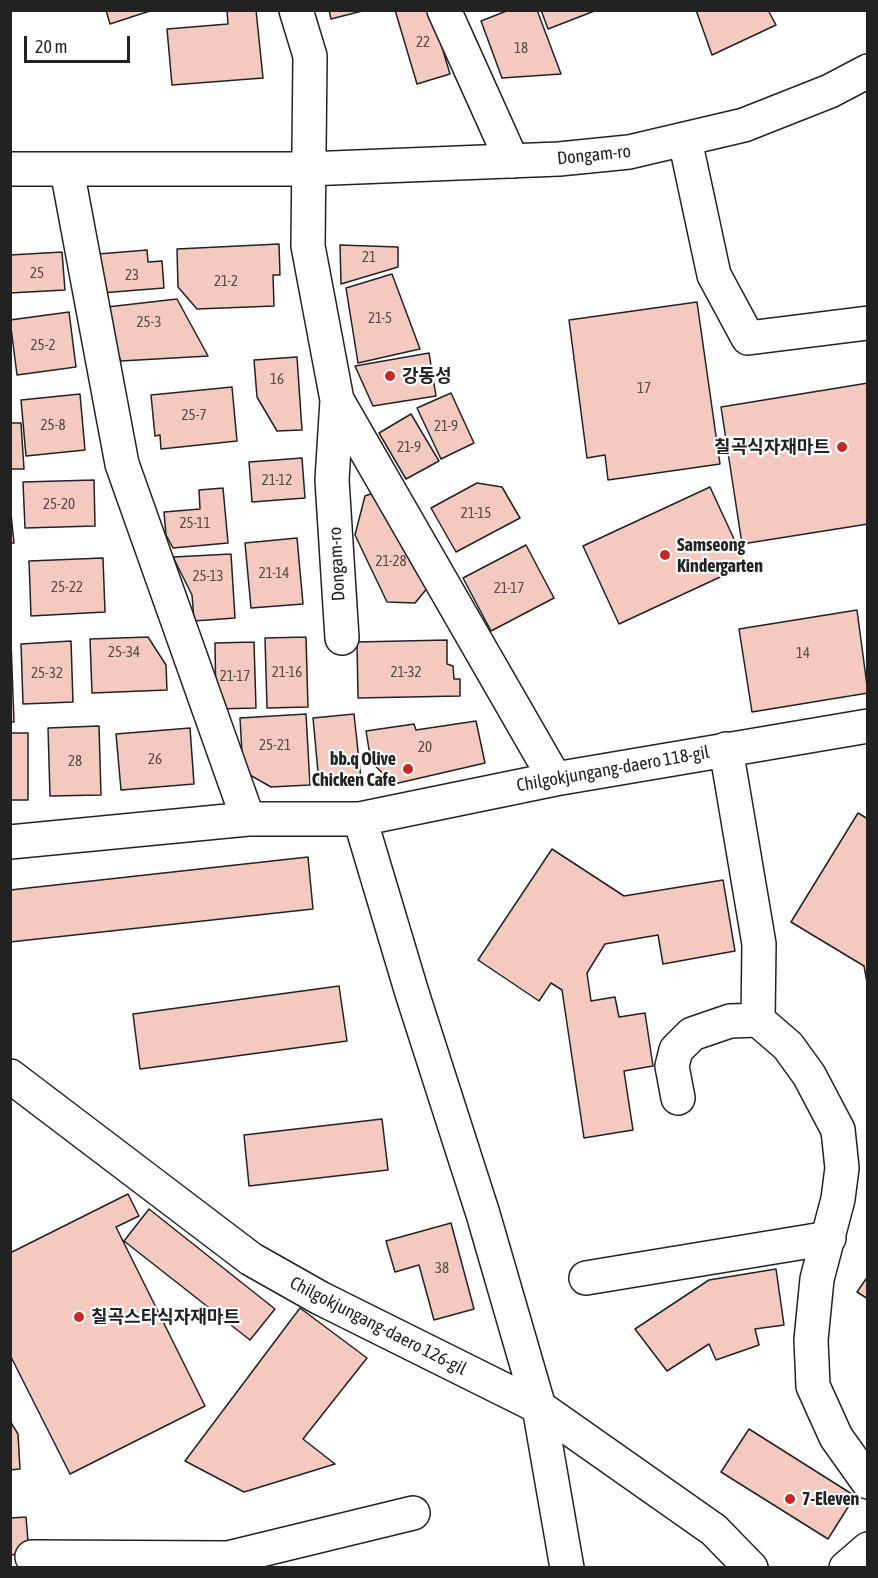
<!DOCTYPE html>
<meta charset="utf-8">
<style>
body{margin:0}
#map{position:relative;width:878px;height:1578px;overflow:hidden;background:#fff;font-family:"Asap Condensed",sans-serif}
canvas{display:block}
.frame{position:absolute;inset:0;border:12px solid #222;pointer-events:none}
.scale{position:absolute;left:24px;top:36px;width:106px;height:27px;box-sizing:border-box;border:3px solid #222;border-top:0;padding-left:8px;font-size:18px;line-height:21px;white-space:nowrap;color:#222;-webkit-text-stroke:4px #fff;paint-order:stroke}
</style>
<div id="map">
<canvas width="878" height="1578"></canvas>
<div class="frame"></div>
<div class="scale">20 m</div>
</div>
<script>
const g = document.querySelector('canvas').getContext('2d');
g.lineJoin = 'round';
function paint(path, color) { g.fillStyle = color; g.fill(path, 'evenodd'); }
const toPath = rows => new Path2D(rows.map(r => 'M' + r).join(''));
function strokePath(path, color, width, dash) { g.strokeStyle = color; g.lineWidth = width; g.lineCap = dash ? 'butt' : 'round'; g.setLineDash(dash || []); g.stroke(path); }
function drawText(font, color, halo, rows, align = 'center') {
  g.font = font + ' "Asap Condensed","Noto Sans KR",sans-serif'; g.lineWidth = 4.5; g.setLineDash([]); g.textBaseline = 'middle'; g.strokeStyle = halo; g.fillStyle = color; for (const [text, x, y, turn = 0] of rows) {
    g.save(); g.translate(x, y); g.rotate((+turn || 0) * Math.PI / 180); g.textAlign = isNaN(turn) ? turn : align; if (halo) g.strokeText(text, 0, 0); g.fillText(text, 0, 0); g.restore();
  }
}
const building = toPath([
 [106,10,153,10,110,24,106,10],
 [227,10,256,10,263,78,172,85,167,29,228,24,227,10],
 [329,10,366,10,331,19,329,10],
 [395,10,431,10,450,74,417,84,395,10],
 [509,10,537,10,561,74,502,78,481,21,509,10],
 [541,10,597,10,548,29,541,10],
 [696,10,768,10,776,25,712,55,696,10],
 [279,244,280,275,273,275,274,306,197,309,178,287,177,249,279,244],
 [340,245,398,247,398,267,341,284,340,245],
 [147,250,148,262,162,261,164,288,101,293,98,254,147,250],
 [62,252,65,290,10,293,10,255,62,252],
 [392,274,420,349,358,363,346,288,392,274],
 [177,299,208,356,121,361,110,337,107,307,177,299],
 [697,302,720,464,608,480,605,455,587,458,569,320,697,302],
 [69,312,76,367,17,375,10,320,69,312],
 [429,353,436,396,373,406,355,366,429,353],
 [297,357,302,430,277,431,257,397,254,360,297,357],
 [868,383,868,524,742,544,721,407,868,383],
 [232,387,237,441,161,449,160,435,155,436,151,395,232,387],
 [451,393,474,443,441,459,417,408,451,393],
 [80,394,85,450,26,456,21,400,80,394],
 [411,414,439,461,406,479,379,433,411,414],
 [10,423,21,423,24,469,10,469,10,423],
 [302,458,305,498,252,502,249,462,302,458],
 [94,480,95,526,25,528,23,482,94,480],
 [477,483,502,487,520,518,456,552,431,508,477,483],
 [710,487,746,565,619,624,583,546,710,487],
 [223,488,228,543,173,548,166,535,164,512,200,509,199,490,223,488],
 [376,492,429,586,415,603,387,602,355,535,365,496,376,492],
 [10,504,14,543,10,543,10,504],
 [297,538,303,604,251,608,245,543,297,538],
 [526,545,554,598,491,631,463,578,526,545],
 [231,554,235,618,194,621,192,595,173,557,231,554],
 [103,558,105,612,31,616,29,561,103,558],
 [857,610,868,693,752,712,739,629,857,610],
 [148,637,166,665,167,690,92,693,90,639,148,637],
 [306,637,308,707,267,708,265,638,306,637],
 [447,640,447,664,453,666,454,679,460,679,460,696,358,698,357,642,447,640],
 [11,641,14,722,10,722,10,641,11,641],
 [71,641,73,702,23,704,21,644,71,641],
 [254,642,256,708,216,709,215,643,254,642],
 [306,714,310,785,271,787,243,771,240,718,306,714],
 [354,714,361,779,319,783,313,718,354,714],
 [476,721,485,763,394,784,371,762,366,731,414,724,416,730,476,721],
 [99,726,101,795,50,796,48,728,99,726],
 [190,728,194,784,121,790,116,734,190,728],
 [10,733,28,733,28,800,10,800,10,733],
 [858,813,868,819,868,988,864,966,791,922,858,813],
 [552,849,624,896,723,880,735,951,663,964,658,935,605,944,587,973,591,1001,615,997,619,1017,645,1013,653,1066,624,1071,633,1130,584,1138,562,990,551,983,539,1001,478,960,552,849],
 [308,857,313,909,10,942,10,890,308,857],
 [339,986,347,1041,140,1069,133,1014,339,986],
 [382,1119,388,1170,249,1186,244,1135,382,1119],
 [128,1194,139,1216,116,1227,205,1406,70,1474,10,1355,10,1253,128,1194],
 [149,1209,275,1309,250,1340,124,1241,149,1209],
 [451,1223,474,1309,434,1320,419,1265,395,1272,386,1241,451,1223],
 [776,1269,784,1325,755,1329,759,1345,716,1360,709,1344,667,1371,635,1329,709,1280,776,1269],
 [868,1276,868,1299,857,1292,868,1276],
 [300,1308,367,1358,303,1439,335,1464,244,1492,185,1461,300,1308],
 [10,1421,18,1434,20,1469,10,1470,10,1421],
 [749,1429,855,1496,828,1539,721,1472,749,1429],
 [26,1517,29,1553,10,1555,10,1518,26,1517]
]);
paint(building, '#f3c9c0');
strokePath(building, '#222', 1.5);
const minor = toPath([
 [296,10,310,56,308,246,337,400,332,480,342,638],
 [444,10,512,161],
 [685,140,714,275,748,338,868,323],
 [67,170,122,464,248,819],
 [337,400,555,779],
 [726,749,759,944,758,1020,788,1046,809,1075,838,1130,842,1168,838,1199,817,1279,811,1340,813,1386,836,1437,868,1482],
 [360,819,412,993,483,1214,539,1407,567,1568],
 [10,842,248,819,360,819,555,779,868,726],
 [10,1076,251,1259,320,1298,539,1407,714,1530,751,1568],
 [678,1098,672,1066,676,1050,692,1034,730,1021,758,1020],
 [586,1278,829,1238],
 [32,1557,228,1558,413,1513],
 [846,1568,868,1549]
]);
const major = toPath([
 [10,169,307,169,559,159,629,152,744,125,830,91,868,71]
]);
strokePath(minor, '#222', 36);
strokePath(major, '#222', 36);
strokePath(minor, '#fff', 33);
strokePath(major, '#fff', 33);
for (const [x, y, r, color] of [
 [390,376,6,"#c62828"],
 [842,447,6,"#c62828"],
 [665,555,6,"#c62828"],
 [408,769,6,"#c62828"],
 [79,1317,6,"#c62828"],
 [790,1499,6,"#c62828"]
]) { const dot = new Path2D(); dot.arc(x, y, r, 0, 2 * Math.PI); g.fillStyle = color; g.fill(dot); strokePath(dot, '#fff', 2); }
drawText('15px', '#564c4a', null, [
 ["22",423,42],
 ["18",521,48],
 ["21",369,257],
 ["25",37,273],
 ["23",132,275],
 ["21-2",226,281],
 ["21-5",380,318],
 ["25-3",149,322],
 ["25-2",43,345],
 ["16",277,379],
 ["17",644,388],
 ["25-7",194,415],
 ["25-8",53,425],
 ["21-9",446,426],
 ["21-9",409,447],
 ["21-12",277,480],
 ["25-20",59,504],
 ["21-15",476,513],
 ["25-11",195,523],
 ["21-28",391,561],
 ["21-14",274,573],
 ["25-13",208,576],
 ["25-22",67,587],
 ["21-17",509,588],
 ["25-34",124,652],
 ["14",803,653],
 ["21-16",287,672],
 ["21-32",406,672],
 ["25-32",47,673],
 ["21-17",235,676],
 ["25-21",275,745],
 ["20",425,747],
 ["26",155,759],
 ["28",75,761],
 ["38",442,1268]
]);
drawText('18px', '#222', '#fff', [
 ["Dongam-ro",594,155,-6],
 ["Dongam-ro",337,564,-93],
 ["Chilgokjungang-daero 118-gil",613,769,-10],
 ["Chilgokjungang-daero 126-gil",378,1326,27]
]);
drawText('bold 18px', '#222', '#fff', [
 ["강동성",402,376],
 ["칠곡식자재마트",830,447,"right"],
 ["Samseong",677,545],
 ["Kindergarten",677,566],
 ["bb.q Olive",396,759,"right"],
 ["Chicken Cafe",396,780,"right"],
 ["칠곡스타식자재마트",91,1317],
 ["7-Eleven",802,1499]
], 'left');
</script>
